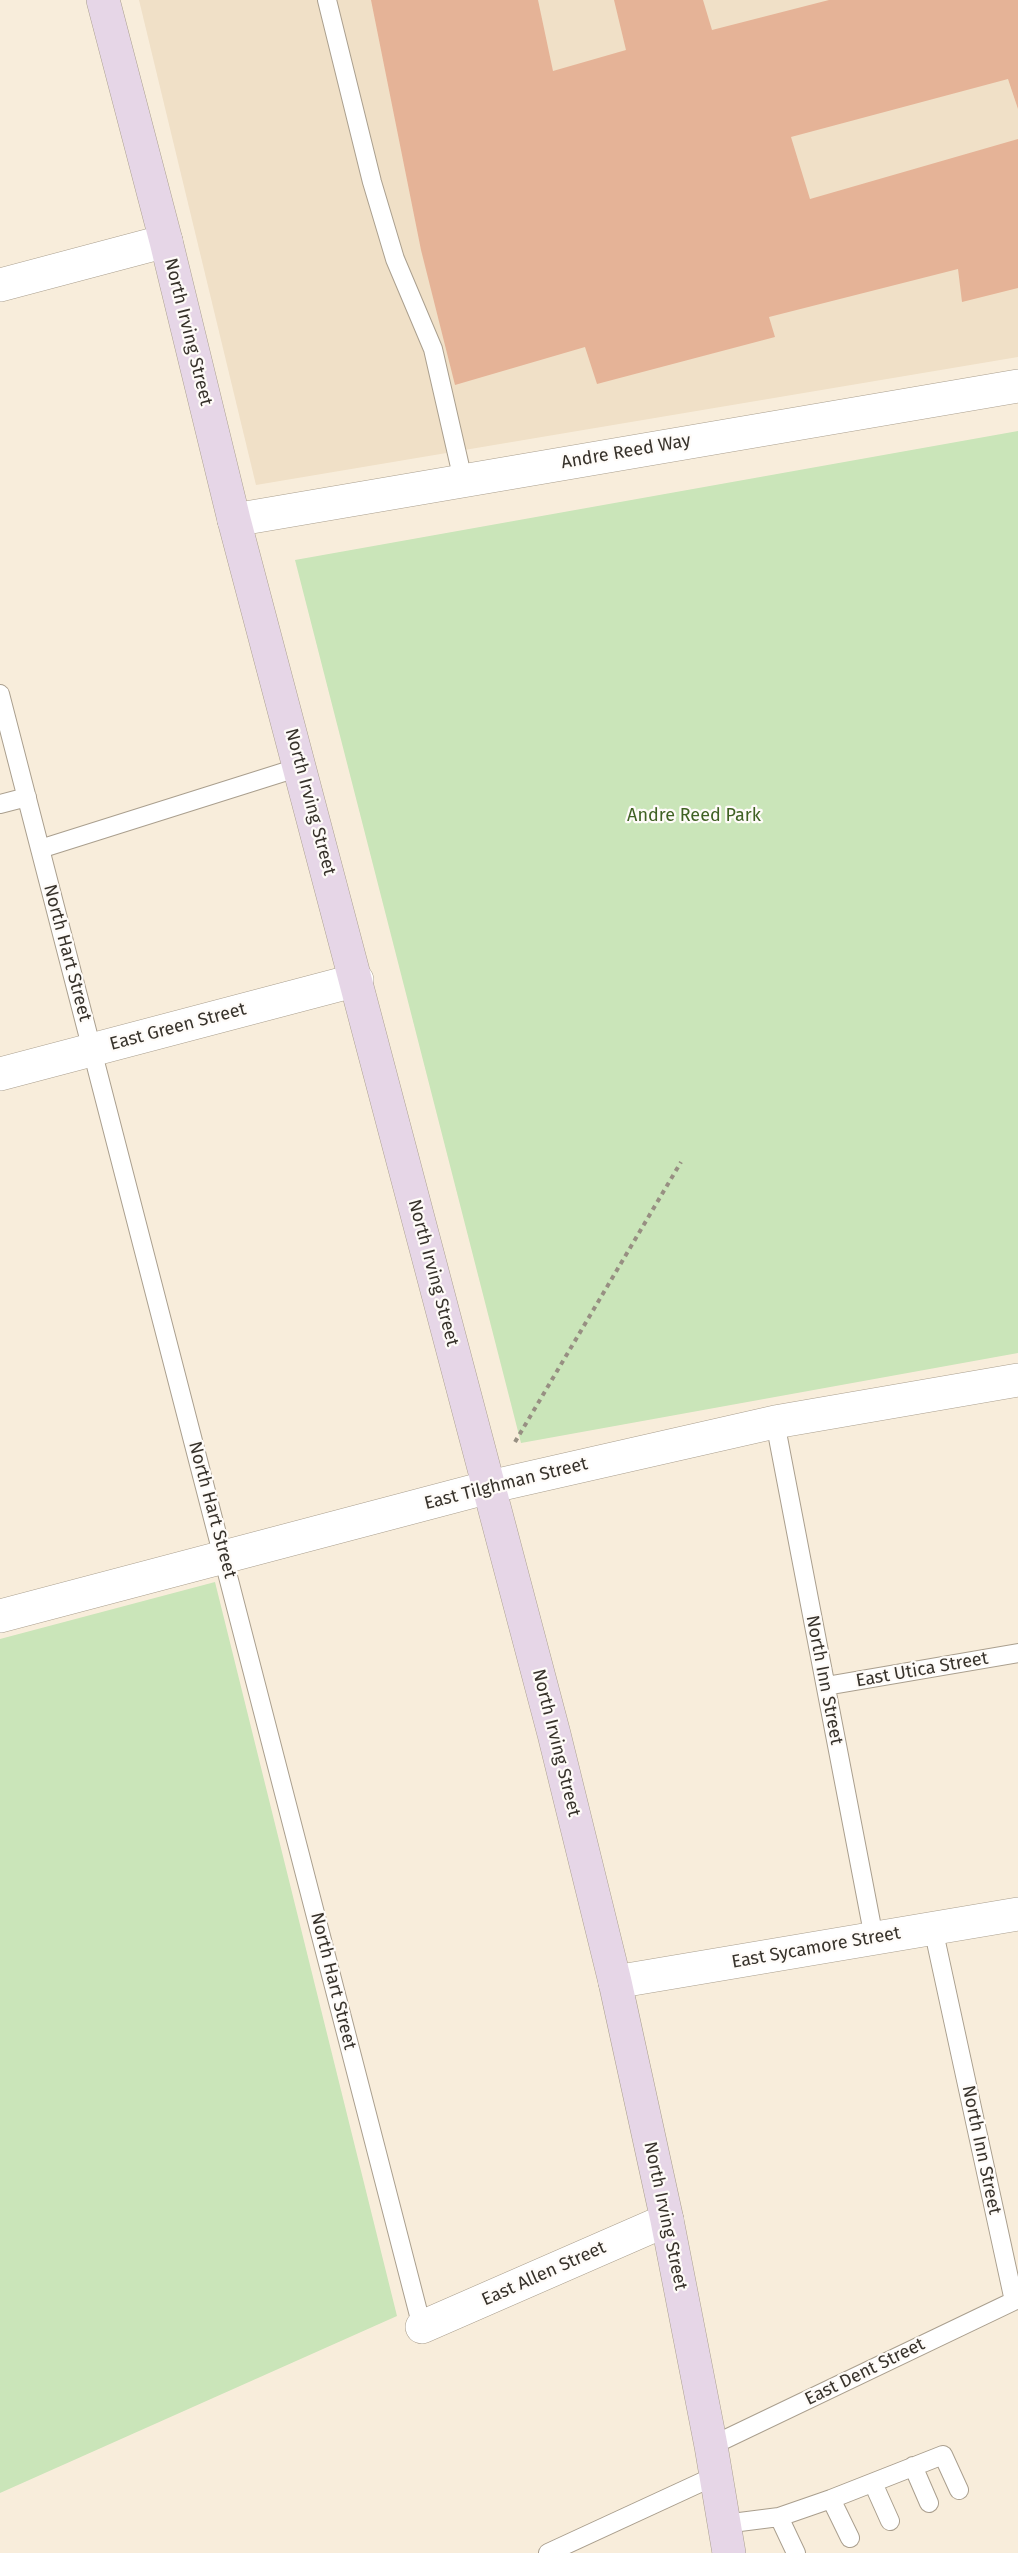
<!DOCTYPE html>
<style>
body{margin:0}
canvas{display:block;background:#f8eddb}
</style>
<canvas width="1018" height="2553"></canvas>
<script>
const g = document.querySelector('canvas').getContext('2d');
g.lineJoin = 'round';
function paint(path, color) { g.fillStyle = color; g.fill(path, 'evenodd'); }
const toPath = rows => new Path2D(rows.map(r => 'M' + r).join(''));
function strokePath(path, color, width, dash) { g.strokeStyle = color; g.lineWidth = width; g.lineCap = dash ? 'butt' : 'round'; g.setLineDash(dash || []); g.stroke(path); }
function drawText(font, color, halo, rows, align = 'center') {
  g.font = font + ' "Fira Sans",sans-serif'; g.lineWidth = 4.5; g.setLineDash([]); g.textBaseline = 'middle'; g.strokeStyle = halo; g.fillStyle = color; for (const [text, x, y, turn = 0] of rows) {
    g.save(); g.translate(x, y); g.rotate((+turn || 0) * Math.PI / 180); g.textAlign = isNaN(turn) ? turn : align; if (halo) g.strokeText(text, 0, 0); g.fillText(text, 0, 0); g.restore();
  }
}
paint(toPath([
 [139,0,1018,0,1018,357,256,485]
]), '#f0e0c7');
paint(toPath([
 [1018,431,1018,1353,521,1443,295,560],
 [215,1582,397,2316,0,2493,0,1639]
]), '#cae5b9');
paint(toPath([
 [371,0,538,0,553,71,626,50,614,0,703,0,712,30,829,0,1018,0,1018,109,1008,79,791,137,810,199,1018,139,1018,288,962,302,958,269,769,317,775,337,597,384,585,347,455,385,421,250]
]), '#e5b397');
const lane = toPath([
 [327,0,372,182,395,259,433,349,463,480],
 [0,694,422,2327],
 [0,804,27,797],
 [40,849,300,767],
 [775,1422,874,1938],
 [826,1686,1018,1653],
 [933,1928,1014,2301],
 [711,2446,1018,2299],
 [913,2466,929,2503],
 [873,2483,890,2521],
 [831,2499,850,2538],
 [779,2517,796,2553],
 [724,2524,779,2517,831,2499,943,2455,959,2490],
 [548,2553,717,2475]
]);
const street = toPath([
 [0,285,166,241],
 [234,520,1018,386],
 [0,1074,357,980],
 [0,1616,489,1487,775,1422,1018,1380],
 [615,1982,1018,1914],
 [422,2327,667,2220]
]);
const secondary = toPath([
 [103,0,166,241,234,520,554,1734,615,1982,667,2220,711,2446,729,2553]
]);
strokePath(lane, '#aa9f8e', 20);
strokePath(street, '#aa9f8e', 34);
strokePath(secondary, '#aa9f8e', 34);
strokePath(toPath([
 [515,1442,681,1162]
]), '#978f82', 4, [4.5, 4.5]);
strokePath(lane, '#fff', 18);
strokePath(street, '#fff', 33);
strokePath(secondary, '#e6d6e7', 33);
drawText('18px', '#37322b', '#fefbf8', [
 ["North Irving Street",188,332,76],
 ["Andre Reed Way",626,452,-10],
 ["North Irving Street",310,802,75],
 ["North Hart Street",67,953,75],
 ["East Green Street",178,1027,-15],
 ["North Irving Street",433,1273,75],
 ["East Tilghman Street",506,1484,-14],
 ["North Hart Street",212,1510,75],
 ["East Utica Street",922,1670,-10],
 ["North Inn Street",824,1680,79],
 ["North Irving Street",556,1743,76],
 ["East Sycamore Street",816,1948,-10],
 ["North Hart Street",333,1981,76],
 ["North Inn Street",981,2150,78],
 ["North Irving Street",665,2216,78],
 ["East Allen Street",544,2274,-24],
 ["East Dent Street",865,2372,-26]
]);
drawText('18px', '#3f6123', '#fefbf8', [
 ["Andre Reed Park",694,816]
]);
</script>
